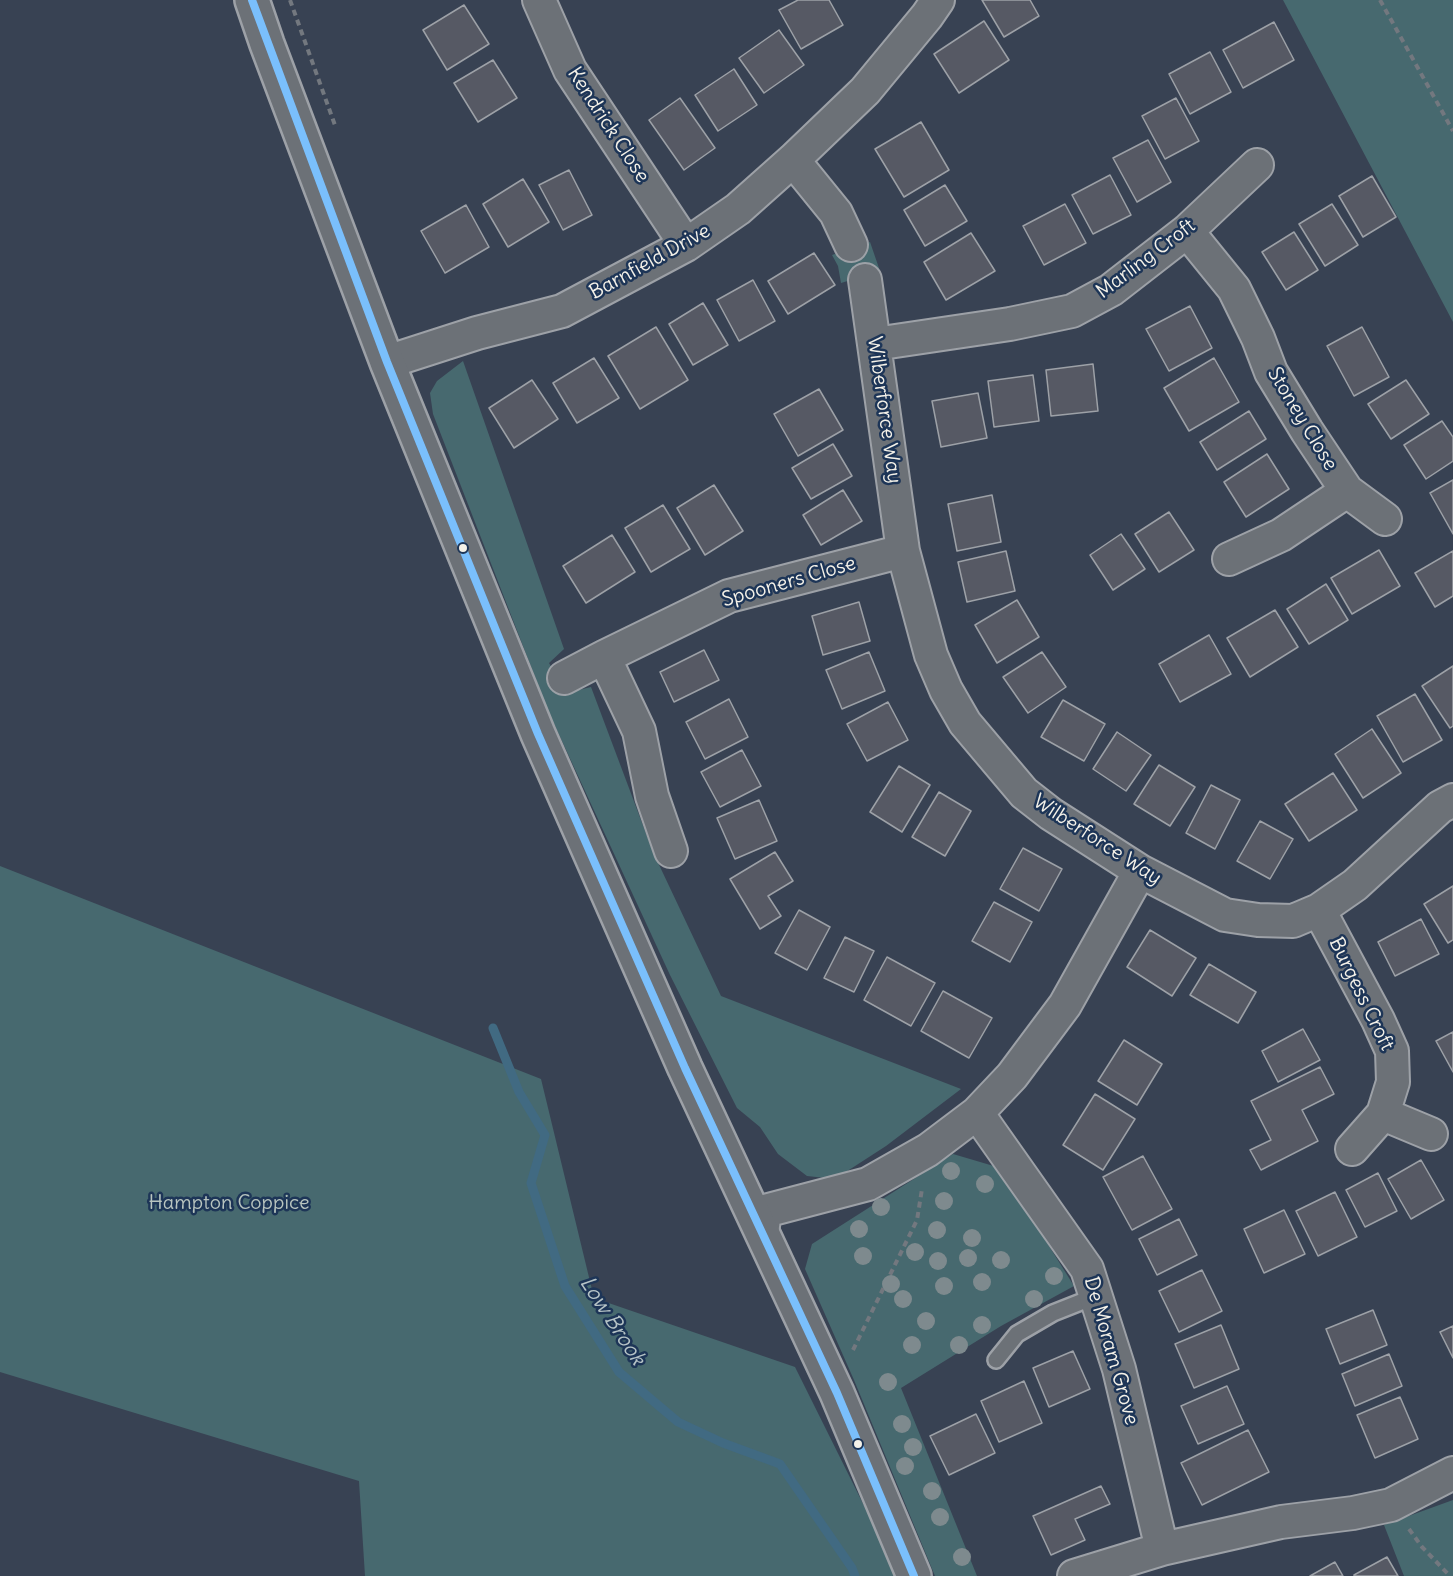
<!DOCTYPE html>
<style>
body{margin:0}
canvas{display:block;background:#384253}
</style>
<canvas width="1453" height="1576"></canvas>
<script>
const g = document.querySelector('canvas').getContext('2d');
g.lineJoin = 'round';
function paint(path, color) { g.fillStyle = color; g.fill(path, 'evenodd'); }
const toPath = rows => new Path2D(rows.map(r => 'M' + r).join(''));
function strokePath(path, color, width, dash) { g.strokeStyle = color; g.lineWidth = width; g.lineCap = dash ? 'butt' : 'round'; g.setLineDash(dash || []); g.stroke(path); }
function drawText(font, color, halo, rows, align = 'center') {
  g.font = font + ' Delius,sans-serif'; g.lineWidth = 5; g.setLineDash([]); g.textBaseline = 'middle'; g.strokeStyle = halo; g.fillStyle = color; for (const [text, x, y, turn = 0] of rows) {
    g.save(); g.translate(x, y); g.rotate((+turn || 0) * Math.PI / 180); g.textAlign = isNaN(turn) ? turn : align; if (halo) g.strokeText(text, 0, 0); g.fillText(text, 0, 0); g.restore();
  }
}
paint(toPath([
 [1283,0,1453,0,1453,322],
 [870,242,880,271,841,283,838,266,832,255],
 [463,361,564,649,549,663,566,693,591,687,653,852,721,996,961,1089,886,1146,835,1179,807,1176,778,1154,760,1127,737,1108,670,975,549,713,433,414,430,393,437,381],
 [0,866,541,1079,594,1298,795,1367,899,1576,365,1576,359,1481,0,1372],
 [953,1154,997,1167,1029,1214,1074,1286,1001,1326,901,1388,977,1576,935,1576,854,1380,805,1269,812,1244],
 [1453,1500,1453,1576,1404,1576,1384,1525]
]), '#47696f');
strokePath(toPath([
 [493,1028,519,1092,545,1135,531,1183,565,1286,619,1372,678,1422,723,1443,780,1464,852,1568,855,1576]
]), '#416a82', 9);
const building = toPath([
 [798,0,829,0,843,25,801,49,779,10,798,0],
 [982,0,1030,0,1039,16,1004,37,982,0],
 [464,5,489,44,447,70,423,30,464,5],
 [984,21,1009,60,959,93,934,54,984,21],
 [1274,22,1294,60,1243,88,1223,50,1274,22],
 [779,30,804,65,764,93,739,58,779,30],
 [1210,52,1231,92,1190,114,1169,74,1210,52],
 [493,60,517,98,478,122,454,83,493,60],
 [734,69,757,105,718,131,695,95,734,69],
 [680,98,715,148,684,170,649,120,680,98],
 [1176,98,1199,141,1165,159,1142,116,1176,98],
 [921,122,949,170,904,197,875,149,921,122],
 [1148,140,1171,182,1137,202,1113,158,1148,140],
 [569,170,592,215,563,230,539,185,569,170],
 [1110,175,1131,215,1093,234,1072,195,1110,175],
 [1372,176,1396,217,1363,237,1339,196,1372,176],
 [523,179,549,222,508,247,483,204,523,179],
 [945,185,967,221,925,246,904,210,945,185],
 [1065,204,1086,243,1044,265,1023,226,1065,204],
 [1332,204,1358,245,1325,266,1299,224,1332,204],
 [466,205,489,247,445,273,421,231,466,205],
 [1294,232,1318,270,1286,290,1262,252,1294,232],
 [971,233,995,271,946,300,924,262,971,233],
 [814,253,835,285,788,314,768,281,814,253],
 [753,280,775,321,739,341,717,300,753,280],
 [703,303,728,345,693,365,669,324,703,303],
 [1190,306,1212,348,1169,371,1146,329,1190,306],
 [656,327,688,380,640,409,608,356,656,327],
 [1362,327,1389,377,1354,396,1327,346,1362,327],
 [594,358,619,398,577,423,553,383,594,358],
 [1214,358,1239,402,1189,431,1164,388,1214,358],
 [1093,364,1098,411,1051,416,1046,370,1093,364],
 [1033,375,1039,421,994,427,988,381,1033,375],
 [532,380,558,419,514,448,489,408,532,380],
 [1406,380,1429,414,1391,439,1368,404,1406,380],
 [819,389,843,430,798,456,774,414,819,389],
 [978,393,987,438,941,447,932,401,978,393],
 [1249,411,1266,439,1217,470,1200,442,1249,411],
 [1442,421,1453,437,1453,461,1426,479,1404,445,1442,421],
 [833,444,852,476,811,499,792,468,833,444],
 [1267,454,1289,489,1246,517,1224,482,1267,454],
 [1453,480,1453,534,1430,493,1453,480],
 [714,485,743,531,705,555,677,508,714,485],
 [843,490,862,521,821,545,803,515,843,490],
 [992,495,1001,542,957,551,948,504,992,495],
 [663,505,690,549,651,572,625,528,663,505],
 [1169,512,1194,550,1159,572,1135,534,1169,512],
 [1121,534,1145,569,1113,590,1090,555,1121,534],
 [612,535,635,572,586,603,563,566,612,535],
 [1379,550,1400,586,1352,614,1331,578,1379,550],
 [1006,551,1015,591,967,602,958,562,1006,551],
 [1453,551,1453,596,1435,607,1415,573,1453,551],
 [1326,584,1348,620,1309,644,1287,609,1326,584],
 [1017,600,1039,637,997,663,975,625,1017,600],
 [859,602,870,641,823,655,812,616,859,602],
 [1275,610,1298,647,1250,677,1227,638,1275,610],
 [1209,635,1231,674,1180,702,1159,664,1209,635],
 [704,650,719,680,674,702,660,672,704,650],
 [869,652,885,691,842,709,826,670,869,652],
 [1042,652,1066,687,1028,713,1003,677,1042,652],
 [1453,666,1453,726,1450,728,1422,686,1453,666],
 [1415,694,1442,740,1403,762,1377,716,1415,694],
 [729,699,748,737,705,759,686,722,729,699],
 [1063,700,1105,724,1084,761,1041,737,1063,700],
 [888,702,908,740,867,761,847,724,888,702],
 [1372,729,1401,773,1363,798,1335,754,1372,729],
 [1117,732,1151,755,1126,791,1093,769,1117,732],
 [742,750,761,786,720,807,701,772,742,750],
 [1159,765,1195,787,1170,826,1134,804,1159,765],
 [899,766,930,785,902,832,870,812,899,766],
 [1333,773,1357,810,1309,841,1285,804,1333,773],
 [1211,785,1240,800,1215,849,1186,833,1211,785],
 [939,792,971,811,945,856,912,837,939,792],
 [759,800,777,841,735,859,717,818,759,800],
 [1260,821,1293,839,1270,879,1237,861,1260,821],
 [1023,848,1062,869,1039,911,1000,889,1023,848],
 [775,852,793,881,768,896,781,916,760,929,730,879,775,852],
 [1453,886,1453,940,1448,943,1424,904,1453,886],
 [994,902,1032,922,1010,962,972,941,994,902],
 [799,910,830,927,807,970,775,953,799,910],
 [1421,919,1439,954,1395,976,1378,942,1421,919],
 [1150,930,1196,958,1172,996,1127,967,1150,930],
 [845,937,874,951,854,992,824,978,845,937],
 [887,957,935,983,911,1026,864,1000,887,957],
 [1209,964,1256,992,1238,1023,1190,995,1209,964],
 [943,991,992,1018,969,1058,921,1031,943,991],
 [1303,1029,1320,1060,1278,1082,1262,1051,1303,1029],
 [1453,1032,1453,1072,1436,1041,1453,1032],
 [1124,1040,1162,1064,1137,1105,1098,1081,1124,1040],
 [1320,1067,1334,1094,1302,1110,1318,1141,1261,1170,1250,1150,1271,1140,1251,1101,1320,1067],
 [1095,1094,1135,1119,1103,1170,1063,1145,1095,1094],
 [1143,1156,1172,1209,1132,1230,1103,1177,1143,1156],
 [1421,1160,1444,1200,1411,1219,1388,1179,1421,1160],
 [1378,1173,1397,1211,1365,1227,1346,1190,1378,1173],
 [1335,1192,1357,1237,1318,1256,1296,1211,1335,1192],
 [1284,1210,1305,1254,1264,1273,1244,1229,1284,1210],
 [1179,1219,1197,1255,1157,1275,1139,1239,1179,1219],
 [1202,1270,1222,1311,1179,1332,1159,1291,1202,1270],
 [1373,1310,1387,1345,1340,1364,1326,1329,1373,1310],
 [1221,1325,1239,1369,1194,1388,1175,1344,1221,1325],
 [1453,1326,1453,1358,1440,1332,1453,1326],
 [1073,1351,1090,1389,1049,1407,1033,1368,1073,1351],
 [1389,1354,1402,1386,1355,1406,1342,1374,1389,1354],
 [1024,1381,1042,1423,999,1442,981,1401,1024,1381],
 [1227,1386,1244,1424,1198,1444,1181,1406,1227,1386],
 [1400,1397,1418,1439,1375,1458,1357,1415,1400,1397],
 [976,1414,995,1453,949,1475,930,1436,976,1414],
 [1248,1430,1269,1472,1202,1505,1181,1463,1248,1430],
 [1101,1486,1110,1504,1075,1519,1085,1540,1051,1555,1033,1516,1101,1486],
 [1387,1557,1398,1576,1354,1576,1354,1575,1387,1557],
 [1335,1562,1343,1576,1310,1576,1335,1562]
]);
paint(building, '#565964');
strokePath(building, '#9da1a7', 1.5);
const service = toPath([
 [996,1360,1017,1334,1053,1313,1096,1296]
]);
const minor = toPath([
 [539,0,570,70,686,245],
 [793,160,836,213,851,245],
 [1187,231,1234,289,1258,338,1271,372,1307,431,1347,491,1281,535,1229,559],
 [865,280,903,551,931,655,946,690,965,723,1024,793,1051,814,1140,871,1225,915,1258,920,1293,921,1319,910,1355,885,1440,807,1453,800],
 [875,344,1010,324,1072,311,1111,290,1187,231,1257,165],
 [387,362,477,333,562,311,686,245,738,209,793,160,865,91,927,16,938,0],
 [1347,491,1385,519],
 [564,678,604,657],
 [671,851,652,796,639,731,604,657,729,596,903,551],
 [1319,910,1378,1020,1392,1051,1393,1082,1383,1114,1352,1149],
 [977,1113,1087,1269,1119,1369,1162,1549,1281,1522,1353,1513,1391,1505,1453,1473],
 [1383,1114,1431,1134],
 [762,1233,765,1211,868,1184,928,1150,977,1113,1012,1076,1065,1005,1140,871],
 [1074,1576,1162,1549]
]);
const tertiary = toPath([
 [252,0,267,44,387,362,538,734,685,1068,837,1393,914,1576]
]);
strokePath(service, '#9da1a7', 20);
strokePath(minor, '#9da1a7', 36);
strokePath(tertiary, '#9da1a7', 38);
strokePath(toPath([
 [290,0,336,128],
 [1380,0,1453,131],
 [853,1350,917,1220,922,1189],
 [1409,1529,1422,1547,1450,1576]
]), '#73787f', 4, [6, 4.5]);
strokePath(service, '#6c7177', 15);
strokePath(minor, '#6c7177', 32);
strokePath(tertiary, '#6c7177', 33);
strokePath(toPath([
 [252,0,387,362,538,734,685,1068,837,1393,914,1576]
]), '#7abffc', 8);
g.fillStyle = '#7e8a8e';
for (const [x, y] of [
 [951,1171],
 [985,1184],
 [944,1201],
 [881,1207],
 [859,1229],
 [937,1230],
 [972,1238],
 [915,1252],
 [863,1256],
 [968,1258],
 [1001,1260],
 [938,1261],
 [1054,1276],
 [982,1282],
 [891,1284],
 [944,1286],
 [903,1299],
 [1034,1299],
 [926,1321],
 [982,1325],
 [912,1345],
 [959,1345],
 [888,1382],
 [902,1424],
 [913,1447],
 [905,1466],
 [932,1491],
 [940,1517],
 [962,1557]
]) { g.beginPath(); g.arc(x, y, 9, 0, 2 * Math.PI); g.fill(); }
for (const [x, y, r, color] of [
 [463,548,5,"#f4f1e8"],
 [858,1444,5,"#f4f1e8"]
]) { const dot = new Path2D(); dot.arc(x, y, r, 0, 2 * Math.PI); g.fillStyle = color; g.fill(dot); strokePath(dot, '#1d3557', 2); }
drawText('20px', '#f4f1e8', '#1d3557', [
 ["Kendrick Close",608,125,57],
 ["Marling Croft",1146,259,-37],
 ["Barnfield Drive",650,262,-29],
 ["Wilberforce Way",884,410,82],
 ["Stoney Close",1302,419,59],
 ["Spooners Close",789,582,-16],
 ["Wilberforce Way",1097,840,33],
 ["Burgess Croft",1361,994,64],
 ["De Moram Grove",1111,1351,74]
]);
drawText('20px', '#b8c4bf', '#1d3557', [
 ["Hampton Coppice",229,1203]
]);
drawText('italic 21px', '#b6c3c6', '#1d3557', [
 ["Low Brook",612,1321,57]
]);
</script>
